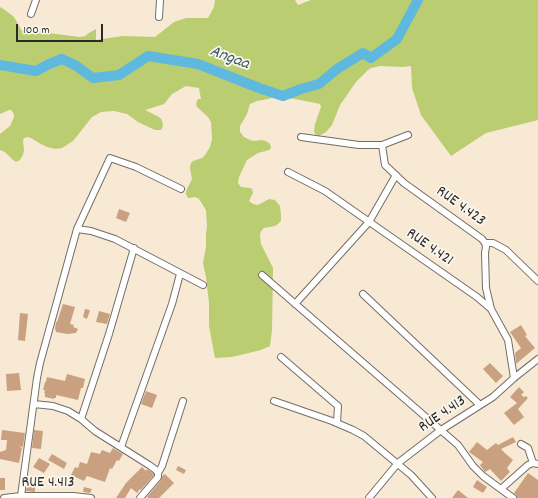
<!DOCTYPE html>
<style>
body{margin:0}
#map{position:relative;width:538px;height:498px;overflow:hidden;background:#f7e9d4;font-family:Dekko,sans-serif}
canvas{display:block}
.scale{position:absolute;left:16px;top:24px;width:87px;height:18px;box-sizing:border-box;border:2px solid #2b2b2b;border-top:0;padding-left:5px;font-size:12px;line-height:14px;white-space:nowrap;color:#2b2b2b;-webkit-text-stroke:3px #fbf7ec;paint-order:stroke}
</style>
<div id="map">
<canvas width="538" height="498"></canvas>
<div class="scale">100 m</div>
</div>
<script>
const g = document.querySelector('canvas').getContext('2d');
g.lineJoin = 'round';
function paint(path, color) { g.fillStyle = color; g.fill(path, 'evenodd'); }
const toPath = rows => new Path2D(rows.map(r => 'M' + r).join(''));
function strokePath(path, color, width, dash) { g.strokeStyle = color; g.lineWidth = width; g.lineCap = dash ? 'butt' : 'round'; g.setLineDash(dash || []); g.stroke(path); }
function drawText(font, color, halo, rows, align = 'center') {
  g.font = font + ' Dekko,sans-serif'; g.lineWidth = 3.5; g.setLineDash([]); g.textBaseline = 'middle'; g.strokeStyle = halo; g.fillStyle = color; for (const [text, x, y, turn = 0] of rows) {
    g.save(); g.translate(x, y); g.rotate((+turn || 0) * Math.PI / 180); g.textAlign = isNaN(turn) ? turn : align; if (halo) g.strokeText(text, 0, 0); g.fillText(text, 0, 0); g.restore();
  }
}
paint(toPath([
 [215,0,295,0,298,5,311,0,538,0,538,120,486,133,451,156,421,115,412,88,411,66,403,67,380,66,371,68,368,70,356,82,340,105,332,125,326,132,319,136,315,134,314,131,315,124,321,107,320,104,316,103,278,96,268,99,257,101,250,104,247,114,240,126,240,132,244,137,250,140,253,141,262,140,266,141,270,144,271,148,269,150,258,153,247,160,239,177,238,183,241,187,250,188,252,189,253,193,249,201,253,204,258,205,269,199,275,200,280,206,281,216,281,221,278,224,275,226,264,228,261,231,260,236,261,244,273,268,272,330,270,346,261,350,232,357,215,358,209,326,209,303,206,277,203,263,206,247,206,234,207,226,206,210,199,199,195,197,188,198,186,194,186,191,192,179,190,168,191,163,193,161,202,158,205,155,210,147,212,139,211,122,208,117,197,107,196,104,197,101,198,99,201,99,199,88,186,86,172,94,164,104,145,110,159,117,162,120,163,126,161,130,155,130,138,122,127,114,114,111,101,112,92,117,73,141,62,148,56,149,47,147,39,143,31,138,28,137,24,138,23,141,24,150,23,155,20,160,16,162,12,159,5,152,0,150,0,134,10,126,14,117,14,114,11,110,9,110,0,114,0,7,5,10,14,17,22,31,32,34,48,33,80,37,85,36,89,33,96,29,96,40,123,36,155,37,174,22,186,18,208,18,214,7]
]), '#bacd70');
strokePath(toPath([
 [0,65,36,71,49,64,62,59,75,65,93,78,119,75,148,56,198,64,259,88,283,96,301,89,319,84,337,69,363,53,371,58,397,39,418,0]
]), '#5fb8dd', 10);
paint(toPath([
 [119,209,130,213,126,222,116,218],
 [63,304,75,307,70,324,74,325,73,327,78,329,76,333,67,334,56,332,55,328,56,322,57,322],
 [85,309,90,310,87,319,83,317],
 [99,311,110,314,107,324,96,322],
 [20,313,28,314,25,341,18,340],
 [521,325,527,335,525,336,535,348,516,364,515,353,521,348,510,332],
 [490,363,503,376,496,383,483,369],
 [19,373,21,390,7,391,6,374],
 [67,374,85,379,83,388,81,388,78,400,56,395,56,398,54,398,54,399,45,397,45,393,44,393,45,390,43,390,45,382,46,382,47,377,65,381],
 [519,387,524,392,521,395,524,397,526,396,528,398,518,409,524,417,514,425,504,413,517,403,510,397],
 [146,391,157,395,152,408,141,404],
 [2,430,25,433,23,447,19,446,22,448,19,463,0,459,0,452,6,450,7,440,1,440],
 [34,430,43,431,41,449,32,448],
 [513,437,516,442,501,449,506,454,513,460,507,468,510,472,501,481,490,469,485,472,480,465,483,462,469,452,477,442,487,450,496,443,498,445],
 [113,448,123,454,119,461,117,460,112,469,110,468,105,482,87,476,84,481,71,475,75,467,78,468,80,462,87,464,91,452,100,454,102,450,110,453],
 [52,454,67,463,64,469,48,460],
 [39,458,50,464,44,473,33,467],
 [178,466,186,470,184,474,176,470],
 [142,467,146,471,147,469,153,473,154,475,141,490,140,489,137,493,131,488,125,498,116,498,126,483],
 [528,473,538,480,538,498,517,498,517,496,514,493],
 [165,474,174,483,159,498,148,498,147,497,161,480,162,476],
 [0,478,5,478,5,490,0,490],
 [477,480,487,487,483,493,473,487],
 [27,485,35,487,35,492,26,491],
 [84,487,92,489,90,493,83,492],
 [458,490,468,498,452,498]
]), '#c9a180');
const minor = toPath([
 [31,14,36,0],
 [159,17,160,0],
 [301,137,359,145,382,145,408,135],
 [382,145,385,165,404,183,482,239,485,243,493,243,506,250,538,281],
 [288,172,325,191,477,297,491,309,508,340,514,378],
 [77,229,91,231,115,239,203,285],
 [485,243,486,247,485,253,486,288,491,309],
 [262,275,458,445,473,466,483,476,513,498],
 [363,294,480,405],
 [295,304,369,222,396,175],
 [281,357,338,406,337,423],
 [274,401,332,421,353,430,364,436,411,475,432,498],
 [34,404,53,406,68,411,81,419,95,431,149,465,156,470,158,473,158,477,140,498],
 [81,419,109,334,134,248],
 [521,444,528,448,533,463],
 [121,447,172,304,180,274],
 [158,473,162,466,183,401],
 [501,489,528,465,533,463,538,464],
 [21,496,37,378,40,363,77,229,110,158,136,167,181,189],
 [4,498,21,496,73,496,91,498],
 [369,498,398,463,441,430,493,397,514,378,538,359]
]);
strokePath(minor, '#726e66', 8);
strokePath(minor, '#fff', 6);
drawText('16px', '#2b2b2b', '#fbf7ec', [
 ["RUE 4.423",460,207,36],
 ["RUE 4.421",429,248,35],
 ["RUE 4.413",443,415,-34],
 ["RUE 4.413",48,484]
]);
drawText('italic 17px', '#3d5c69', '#fbf7ec', [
 ["Angaa",229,59,21]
]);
</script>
